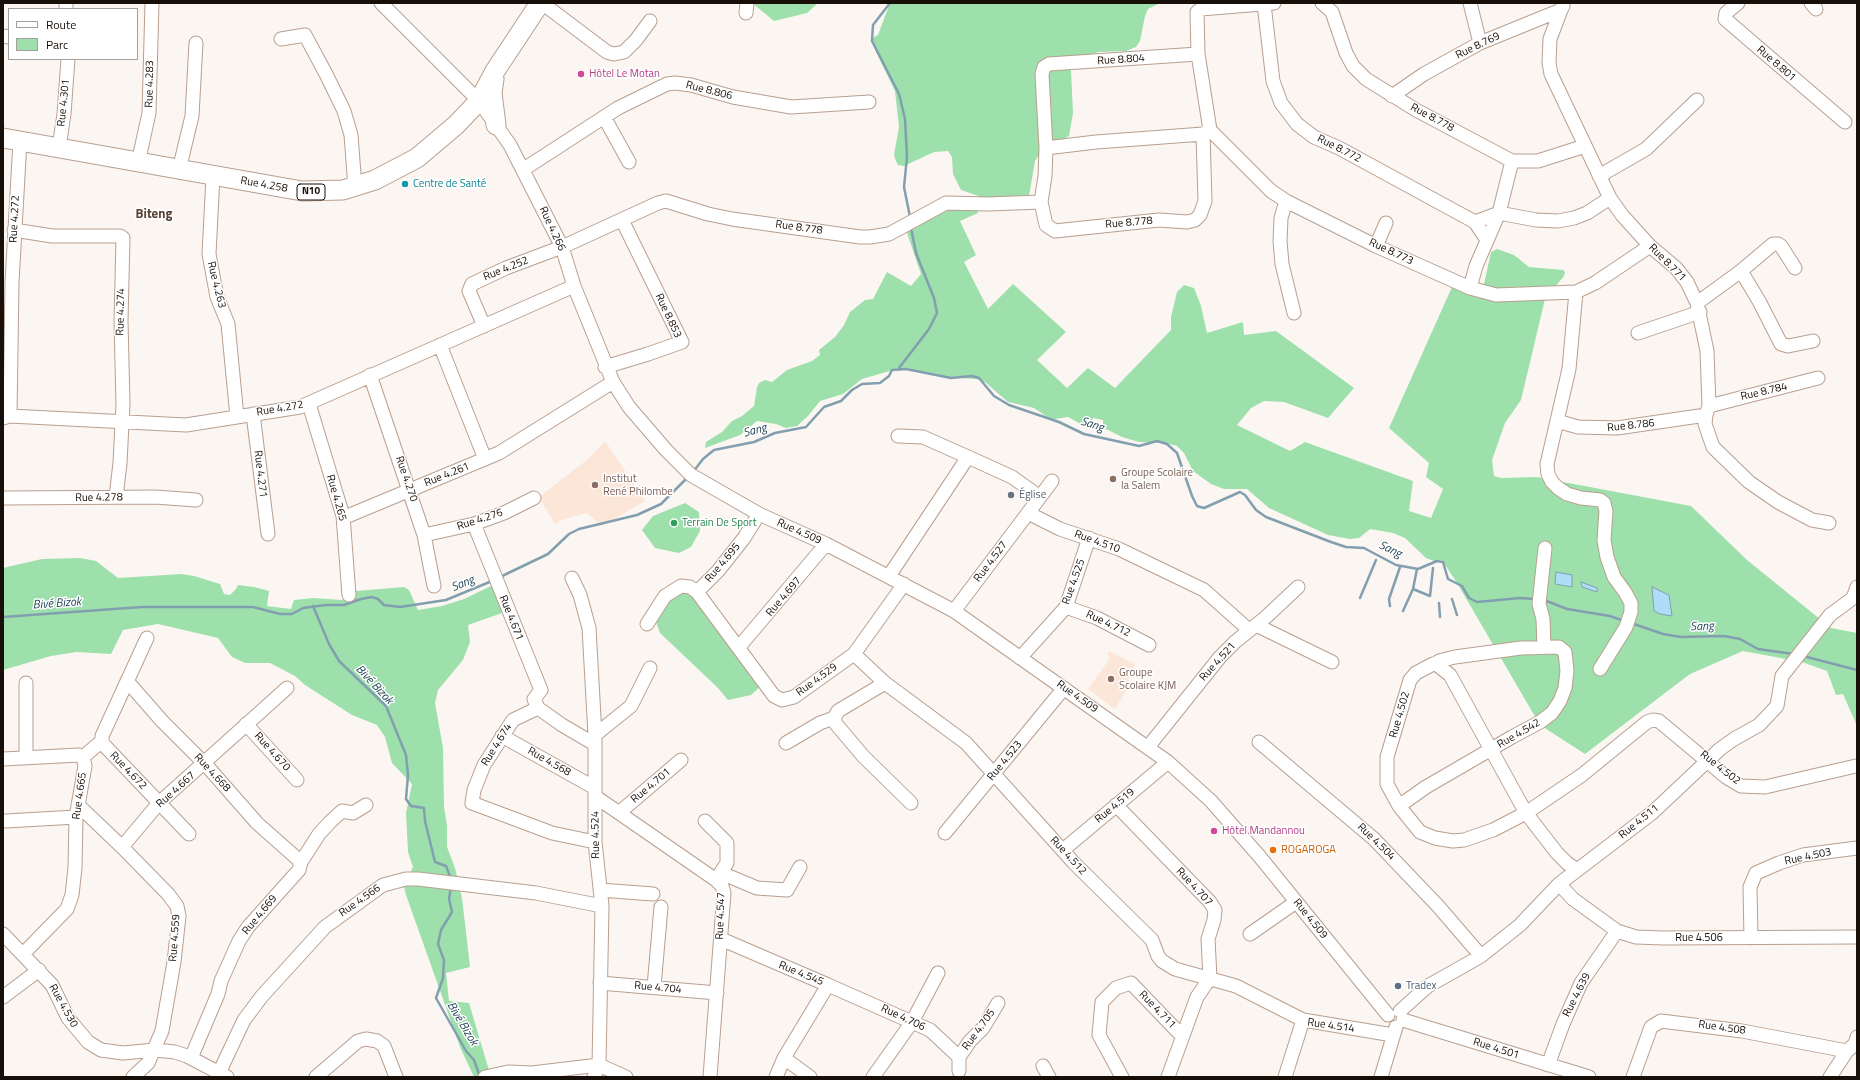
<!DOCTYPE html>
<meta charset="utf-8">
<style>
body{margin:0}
#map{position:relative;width:1860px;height:1080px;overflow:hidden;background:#fcf6f2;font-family:"Titillium Web",sans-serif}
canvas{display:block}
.frame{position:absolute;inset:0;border:4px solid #180f09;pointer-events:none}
.legend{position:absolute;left:8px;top:8px;width:130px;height:52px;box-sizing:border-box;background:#fff;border:1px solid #a39f9d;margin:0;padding:5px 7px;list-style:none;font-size:12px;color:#180f09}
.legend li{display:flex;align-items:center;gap:8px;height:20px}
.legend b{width:20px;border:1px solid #a39f9d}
</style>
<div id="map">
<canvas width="1860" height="1080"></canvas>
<div class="frame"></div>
<ul class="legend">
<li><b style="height:5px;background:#fff"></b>Route</li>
<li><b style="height:11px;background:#9de0ab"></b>Parc</li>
</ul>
</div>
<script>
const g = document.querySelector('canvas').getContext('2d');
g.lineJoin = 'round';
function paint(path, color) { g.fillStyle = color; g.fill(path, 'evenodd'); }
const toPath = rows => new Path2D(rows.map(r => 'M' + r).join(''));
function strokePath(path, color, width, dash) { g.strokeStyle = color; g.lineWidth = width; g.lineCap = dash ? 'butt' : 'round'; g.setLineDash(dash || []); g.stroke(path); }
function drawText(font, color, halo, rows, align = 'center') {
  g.font = font + ' "Titillium Web",sans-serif'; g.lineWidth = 3; g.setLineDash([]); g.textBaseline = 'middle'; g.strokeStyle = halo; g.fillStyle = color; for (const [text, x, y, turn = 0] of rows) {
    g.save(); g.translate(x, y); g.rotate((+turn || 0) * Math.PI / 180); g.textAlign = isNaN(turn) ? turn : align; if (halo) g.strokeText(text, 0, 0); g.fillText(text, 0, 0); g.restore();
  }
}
paint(toPath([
 [605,441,645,501,602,526,587,513,564,519,555,524,539,497,588,459],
 [1109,651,1135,664,1128,680,1131,683,1115,709,1088,689,1106,664,1110,656,1107,655]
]), '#fbe6d8');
paint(toPath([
 [752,3,818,3,807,13,774,21],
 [890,3,1160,3,1148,9,1145,16,1140,41,1136,47,1126,51,1099,52,1086,56,1071,70,1073,113,1069,136,1053,145,1044,148,1035,161,1029,196,993,201,961,190,953,174,952,157,948,151,934,152,904,166,898,165,896,161,894,155,899,127,895,91,876,52,871,39,878,35],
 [977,207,978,213,960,221,976,255,964,262,988,309,1013,284,1066,332,1037,360,1067,388,1088,368,1115,388,1171,330,1171,317,1177,292,1184,285,1194,288,1201,306,1207,333,1243,322,1244,335,1276,331,1354,388,1328,418,1284,402,1264,401,1251,408,1237,425,1290,451,1305,442,1413,481,1409,511,1431,518,1443,489,1426,477,1429,463,1389,428,1452,287,1482,293,1491,252,1497,249,1514,255,1529,267,1563,270,1565,272,1564,276,1545,299,1521,400,1505,423,1492,460,1494,476,1501,478,1536,477,1543,478,1551,485,1563,482,1691,506,1747,560,1831,628,1857,633,1857,726,1843,694,1836,695,1827,671,1802,662,1743,651,1690,674,1585,754,1540,725,1457,583,1442,560,1434,561,1426,558,1405,538,1393,533,1370,529,1359,538,1350,539,1328,535,1269,508,1247,489,1224,489,1211,484,1193,471,1184,453,1177,446,1166,443,1139,442,1122,437,1106,429,1103,425,1103,420,1093,418,1086,427,1068,417,1055,419,1049,418,1034,408,1008,402,985,382,976,379,943,377,900,368,862,379,843,394,820,401,808,416,797,426,786,428,776,424,757,421,740,435,705,448,706,442,722,432,732,421,742,416,754,406,757,387,759,383,765,380,772,382,787,370,812,361,820,355,819,350,835,337,844,325,850,312,865,300,873,299,887,272,911,286,921,274,906,230,953,208],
 [685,503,699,512,700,531,691,547,679,553,655,548,642,530,653,516],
 [80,558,96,561,118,578,181,574,194,576,220,584,224,594,230,595,236,589,238,585,254,587,269,591,267,606,291,609,294,600,313,598,342,600,356,591,404,587,409,590,418,610,442,606,464,599,493,585,505,612,468,625,470,642,463,660,438,690,435,703,443,748,444,807,447,826,447,847,455,868,462,898,470,967,446,973,449,1001,469,1003,491,1077,474,1077,460,1047,406,895,404,887,413,867,408,852,406,813,412,784,392,763,385,737,377,725,352,715,305,685,295,676,270,663,245,663,232,657,218,638,158,624,123,630,111,654,76,652,51,656,3,670,3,568,42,559],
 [678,591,688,591,761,686,751,695,728,700,717,687,660,633,655,619,664,604]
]), '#9de0ab');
const water = toPath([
 [1556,572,1572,575,1572,587,1555,584,1556,572],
 [1581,582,1597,588,1597,592,1582,587,1581,582],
 [1652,587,1669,595,1672,616,1660,614,1654,611,1652,587]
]);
paint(water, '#afddf7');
strokePath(water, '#829fb0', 1);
strokePath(toPath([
 [890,3,873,25,872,41,899,94,905,119,907,157,904,187,910,217],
 [899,368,929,329,937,313,934,298,916,253,911,228],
 [693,472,703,459,714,450,754,442,775,433,806,427,824,407,841,401,852,390,862,384,880,383,889,376,892,370,906,369,951,378,972,376,979,378,994,396,1009,405,1059,422,1084,434,1139,446,1157,441,1167,444,1177,453,1192,496,1197,506,1204,508,1240,492,1245,495,1256,510,1266,517,1331,542,1346,547,1364,548,1396,565,1418,569,1437,561,1443,562,1448,579,1462,586,1469,598,1477,602,1520,598,1535,599],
 [500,577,548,554,569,534,579,529,637,515,661,504,688,477],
 [1413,589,1430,596,1433,568],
 [1360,598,1376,560],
 [1452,599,1457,615],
 [1544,600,1567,609,1610,616,1624,621],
 [1439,603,1440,617],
 [313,606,329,644,339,661,386,706,406,755,408,775,406,799,411,806,424,808,425,821,435,862,446,866,451,879],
 [1390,606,1389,599,1400,567],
 [1403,611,1413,589,1417,569],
 [3,617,142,607,253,607,280,614,292,614,303,608,326,605,344,605,361,599,372,597,378,599,384,605,400,607,446,600,492,581],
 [1631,623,1663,634,1681,637,1724,636,1740,639,1758,649,1793,654],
 [1803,656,1857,670],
 [451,887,449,899,452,912,441,930,438,944,444,960,443,978,436,998,466,1051,474,1060,480,1077]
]), '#829fb0', 2.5);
const minor = toPath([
 [381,3,479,101,510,145,562,247,574,286,613,382,629,407,666,450,691,475,759,514,826,544,954,611,1168,762,1211,801,1260,857,1388,1015],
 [542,3,607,52,614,54,624,52,636,40,650,21],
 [1322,3,1332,12,1346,53,1353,66,1366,79,1416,110,1512,161,1538,161,1585,146],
 [1470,3,1480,43],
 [1738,3,1726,13,1725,19,1845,122],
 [1811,3,1816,9],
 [1264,4,1273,81,1281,103,1297,124,1314,137,1339,148,1475,222,1487,240],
 [66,9,66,3],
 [1561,10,1550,39,1549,63,1551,74,1610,198,1622,215,1650,246,1676,268,1687,282,1697,303,1707,351,1709,406,1706,415,1705,424,1713,447,1749,482,1778,502,1812,520,1829,523],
 [746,13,747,3],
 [3,36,9,37],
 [281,39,305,35,326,74,344,111,351,135,355,187],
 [1392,96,1424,74,1480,43,1561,10,1563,6],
 [604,117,629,162],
 [1210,130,1271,191,1286,201,1376,246,1470,288,1476,266,1499,213,1512,161],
 [59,148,64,114,68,59],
 [1046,148,1042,74,1044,67,1049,64,1198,54],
 [138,163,149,113,152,3],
 [524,169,618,108,667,84,675,83,691,85,733,97,791,107,869,102],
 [179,170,192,116,196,43],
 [213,176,209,254,217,297,228,324,237,417],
 [1599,176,1646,149,1697,100],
 [1286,201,1281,218,1280,241,1282,264,1294,313],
 [1041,202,1046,225,1055,231,1159,220,1187,222,1195,220,1200,215,1205,201,1203,134,1210,130,1198,54,1197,12,1201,9,1274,3],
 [1475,222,1499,213,1536,220,1558,221,1574,218,1587,213,1610,198],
 [14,230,52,236,120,236,123,238,121,321,123,404,120,463,116,497],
 [1376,246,1386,223],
 [1741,271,1759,301,1781,344,1788,346,1813,341],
 [1470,288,1496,295,1576,292],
 [1697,303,1741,271,1773,244,1778,244,1781,246,1795,268],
 [484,326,469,291,472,284,506,268,562,247,658,203,666,201,708,214,732,219,860,237,870,237,889,234,946,203,988,204,1041,202,1045,176,1046,148,1096,142,1203,134],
 [1638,333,1700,312],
 [440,345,485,459],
 [605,367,648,354,682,342,622,220],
 [370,375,424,535,434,586],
 [309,404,343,516,349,595],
 [1709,406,1818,378],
 [253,414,268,534],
 [10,416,12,282,20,141],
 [3,418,10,416,186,425,300,407,574,286],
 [1557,421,1578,427,1617,428,1706,415],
 [968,457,1012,477,1040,497,1028,513,1060,529,1119,549,1204,590,1249,630],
 [1040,497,1052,481],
 [3,498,155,497,196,500],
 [343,516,350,515,499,453,613,382],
 [474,524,541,690,534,699,538,708],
 [424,535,474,524,504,513,534,498],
 [889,576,968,457,923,437,898,436],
 [572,578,580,595,589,628,595,735,595,842,602,906,599,1065,626,1077],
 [697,592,774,696,782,700,794,697,854,654,904,584],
 [1066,607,1097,618,1149,645],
 [954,611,1028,513],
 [647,624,665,596,681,586,690,587,697,592,718,571,744,538,759,514],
 [1256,625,1332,662],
 [1544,646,1543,619,1539,604,1545,548],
 [739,647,826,544],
 [854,654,885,683,966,743,1074,863,1152,940,1158,956,1162,961,1175,969,1236,986,1303,1020],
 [1020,658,1066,607,1089,538],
 [1433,664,1436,664,1450,675,1526,813,1493,830,1464,840,1453,841,1435,838,1420,832,1399,806,1387,784,1387,757,1410,680,1416,673,1433,664],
 [1600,669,1626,627,1631,612,1631,603,1625,592,1614,577,1607,557,1604,540,1606,511,1604,503,1600,500,1581,498,1567,494,1558,488,1552,482,1548,474,1547,464,1569,369,1576,292,1595,283,1650,246],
 [127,681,162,721,207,766,257,823,301,862],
 [834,718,836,724,863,756,911,803],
 [246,724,297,780],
 [502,736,595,788],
 [102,741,104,745,189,834],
 [1259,742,1374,839,1438,906,1481,956],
 [786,743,820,723,834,718,838,711,885,683],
 [1148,747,1220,657,1235,642,1266,617,1298,587],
 [26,758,26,683],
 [3,759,79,755,83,757],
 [596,797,716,880,722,886,724,893,710,1077],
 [78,805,122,847,168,894,177,906,179,916,174,962,162,1031,148,1063,133,1077],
 [1116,805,1210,902,1215,910,1214,920,1208,939,1210,978,1197,997,1168,1077],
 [1399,806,1426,787,1512,737,1540,722,1552,713,1560,701,1565,688,1567,671,1565,652,1559,647,1521,648,1455,657,1439,661,1436,664],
 [620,812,681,760],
 [6,821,76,817],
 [705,821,727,843,727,863,716,880,726,875,757,888,787,890,800,867],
 [945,833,1064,688],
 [595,842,552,833,472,803,474,790,484,765,513,720,538,708,562,725,591,742,595,735,631,706,650,668],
 [122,847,159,803,287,688],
 [1063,850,1168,762],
 [1577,870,1567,863,1557,853,1526,813,1582,775,1647,722,1653,720,1659,721,1726,777,1741,786,1765,787,1856,766],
 [1559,884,1573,899,1617,931,1636,937,1663,938,1857,937],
 [600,890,653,894],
 [3,934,52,985,68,1018,88,1042,101,1050,123,1053,155,1050,175,1052,187,1056,227,1077],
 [1250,934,1296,902],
 [1751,938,1750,887,1756,873,1779,863,1803,855,1857,848],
 [721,939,828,985,784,1058,776,1077],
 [23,954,67,909,72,895,75,868,76,817,85,766,83,757,102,741,102,736,147,638],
 [600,983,717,993],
 [828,985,930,1030,959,1057,959,1071],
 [654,987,661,907],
 [3,997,39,970],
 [1400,1011,1428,986,1481,956,1520,925,1559,884,1652,813,1720,749,1734,739,1759,725,1777,706,1782,676,1830,615,1853,598,1857,587],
 [1403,1020,1589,1077],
 [959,1057,970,1041,983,1028,998,1003],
 [191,1058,218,994,221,981,239,941,248,927,299,870,301,862,319,834,330,822,342,811,353,813,366,805],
 [784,1058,810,1077],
 [1548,1065,1563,1024,1581,983,1617,931],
 [1043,1066,1049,1077],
 [219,1073,244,1020,262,996,325,927,383,885,406,879,418,879,536,893,602,906],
 [316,1077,358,1041,366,1039,377,1041,384,1046,396,1077],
 [485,1077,508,1072,532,1073,599,1065,594,1077],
 [873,1077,912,1022,938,973],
 [1122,1077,1099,1035,1102,1002,1116,988,1131,983,1182,1036],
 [1285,1077,1303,1020,1393,1035],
 [1381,1077,1396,1027],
 [1633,1077,1651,1027,1661,1021,1742,1031,1847,1051],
 [1830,1077,1847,1051,1855,1044,1857,1037]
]);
const highway = toPath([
 [494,79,492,93,496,125],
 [3,138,302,191,343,190,375,180,417,158,456,125,479,101,495,71,540,3]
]);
strokePath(minor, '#b99f8e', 15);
strokePath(highway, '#b99f8e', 21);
strokePath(minor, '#fff', 13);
strokePath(highway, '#fff', 19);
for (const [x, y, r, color] of [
 [581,74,4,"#d1479c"],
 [405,184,4,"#0f9aa8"],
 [1113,479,4,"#8d6e63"],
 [595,485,4,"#8d6e63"],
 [1011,495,4,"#6b7280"],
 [674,523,4,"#2e9e5b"],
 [1111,679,4,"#8d6e63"],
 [1214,831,4,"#d1479c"],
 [1273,850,4,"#e8710a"],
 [1398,986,4,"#5c6f8a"]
]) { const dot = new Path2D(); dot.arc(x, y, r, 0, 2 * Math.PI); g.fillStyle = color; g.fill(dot); strokePath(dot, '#fff', 1.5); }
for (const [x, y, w] of [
 [311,192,28]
]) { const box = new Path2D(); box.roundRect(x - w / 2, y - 8, w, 16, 3); g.fillStyle = '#fff'; g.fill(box); strokePath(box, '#180f09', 1); }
drawText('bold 10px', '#180f09', null, [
 ["N10",311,192]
]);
drawText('11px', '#180f09', '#fff', [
 ["Rue 8.769",1478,46,-26],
 ["Rue 8.804",1121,60,-4],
 ["Rue 8.801",1776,64,41],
 ["Rue 4.283",150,84,-89],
 ["Rue 8.806",709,91,14],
 ["Rue 4.301",64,103,-84],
 ["Rue 8.778",1432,118,28],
 ["Rue 8.772",1339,149,27],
 ["Rue 4.258",264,185,10],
 ["Rue 4.272",15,219,-87],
 ["Rue 8.778",1129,223,-5],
 ["Rue 8.778",799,228,8],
 ["Rue 4.266",552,229,65],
 ["Rue 8.773",1391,252,25],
 ["Rue 8.771",1667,263,45],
 ["Rue 4.252",506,269,-22],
 ["Rue 4.263",216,285,76],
 ["Rue 4.274",121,312,-89],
 ["Rue 8.853",668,316,65],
 ["Rue 8.784",1764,392,-13],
 ["Rue 4.272",280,409,-10],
 ["Rue 8.786",1631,426,-6],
 ["Rue 4.271",260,474,83],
 ["Rue 4.261",447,475,-22],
 ["Rue 4.270",406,479,71],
 ["Rue 4.278",99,498,-1],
 ["Rue 4.265",336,498,74],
 ["Rue 4.276",480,520,-18],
 ["Rue 4.509",799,532,24],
 ["Rue 4.510",1097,542,20],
 ["Rue 4.527",991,562,-53],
 ["Rue 4.695",723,563,-50],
 ["Rue 4.525",1074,582,-70],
 ["Rue 4.697",784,597,-50],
 ["Rue 4.671",511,618,68],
 ["Rue 4.712",1108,624,25],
 ["Rue 4.521",1218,662,-48],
 ["Rue 4.529",817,680,-36],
 ["Rue 4.509",1077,697,35],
 ["Rue 4.502",1400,715,-74],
 ["Rue 4.542",1519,734,-30],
 ["Rue 4.674",497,745,-58],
 ["Rue 4.670",272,752,48],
 ["Rue 4.523",1005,761,-51],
 ["Rue 4.568",549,762,29],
 ["Rue 4.502",1720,768,38],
 ["Rue 4.672",128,771,46],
 ["Rue 4.668",212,773,47],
 ["Rue 4.701",651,786,-40],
 ["Rue 4.667",176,790,-42],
 ["Rue 4.665",80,796,-82],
 ["Rue 4.519",1115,806,-40],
 ["Rue 4.511",1639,822,-39],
 ["Rue 4.524",596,835,-91],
 ["Rue 4.504",1376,842,44],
 ["Rue 4.512",1068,856,47],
 ["Rue 4.503",1808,857,-12],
 ["Rue 4.707",1194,887,47],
 ["Rue 4.566",360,901,-35],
 ["Rue 4.669",260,915,-51],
 ["Rue 4.547",721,916,-88],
 ["Rue 4.509",1310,919,51],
 ["Rue 4.559",175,938,-86],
 ["Rue 4.506",1699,938],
 ["Rue 4.545",801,974,22],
 ["Rue 4.704",658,988,5],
 ["Rue 4.639",1577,995,-63],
 ["Rue 4.530",63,1006,61],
 ["Rue 4.711",1157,1010,46],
 ["Rue 4.706",903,1018,25],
 ["Rue 4.514",1331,1026,8],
 ["Rue 4.508",1722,1028,8],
 ["Rue 4.705",979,1030,-54],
 ["Rue 4.501",1496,1049,17]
]);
drawText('11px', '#b23c85', '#fff', [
 ["Hôtel Le Motan",589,74],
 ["Hôtel Mandannou",1222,831]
], 'left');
drawText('11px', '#0d838f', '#fff', [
 ["Centre de Santé",413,184]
], 'left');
drawText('11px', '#785e54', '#fff', [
 ["Groupe Scolaire",1121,473],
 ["la Salem",1121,486],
 ["Institut",603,479],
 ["René Philombe",603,492],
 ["Groupe",1119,673],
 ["Scolaire KJM",1119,686]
], 'left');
drawText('11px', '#5b616d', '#fff', [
 ["Église",1019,495]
], 'left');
drawText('11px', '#27864d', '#fff', [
 ["Terrain De Sport",682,523]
], 'left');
drawText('11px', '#c56008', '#fff', [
 ["ROGAROGA",1281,850]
], 'left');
drawText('11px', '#4e5e75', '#fff', [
 ["Tradex",1406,986]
], 'left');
drawText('italic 12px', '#1a3e51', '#fff', [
 ["Sang",1092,425,18],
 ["Sang",755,431,-14],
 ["Sang",1390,550,26],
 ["Sang",463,584,-22],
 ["Bivé Bizok",57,604,-4],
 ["Sang",1702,627,-2],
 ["Bivé Bizok",374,685,47],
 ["Bivé Bizok",462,1024,59]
]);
drawText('bold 13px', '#574132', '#fff', [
 ["Biteng",154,215]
]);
</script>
